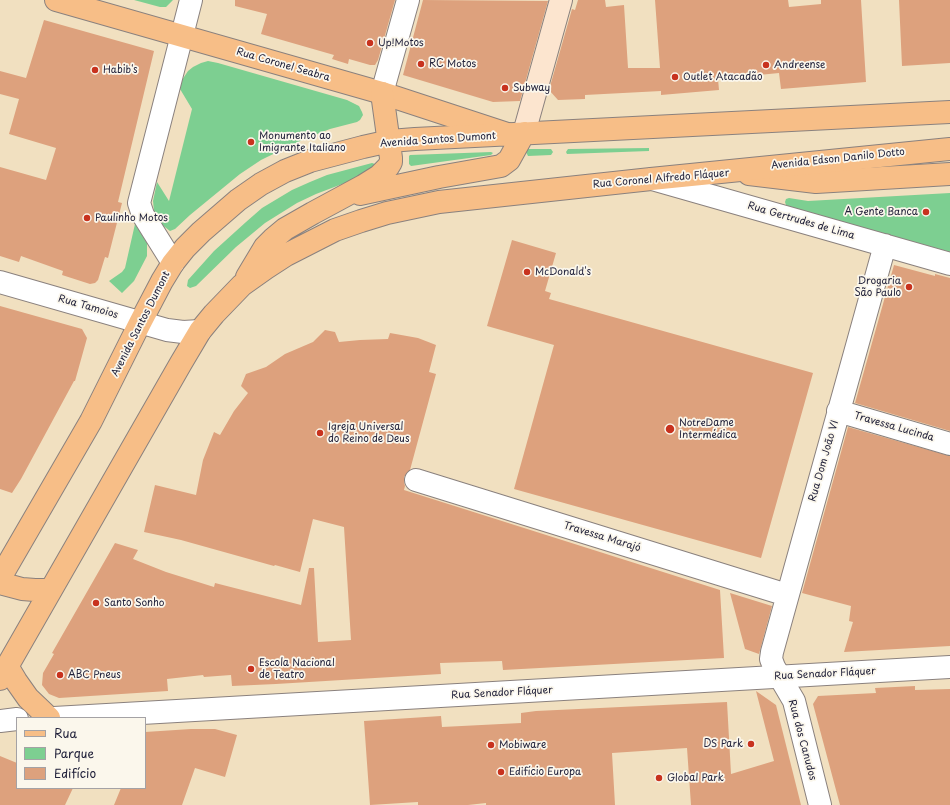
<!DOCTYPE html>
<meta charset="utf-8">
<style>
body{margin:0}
#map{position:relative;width:950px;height:805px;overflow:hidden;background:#f1e0c0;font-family:"Playpen Sans",sans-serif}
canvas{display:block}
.legend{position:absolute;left:16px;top:717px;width:130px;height:72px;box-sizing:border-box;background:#fbf7ec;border:1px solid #a4a2a5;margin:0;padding:5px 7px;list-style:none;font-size:12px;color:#22223b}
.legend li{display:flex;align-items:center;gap:8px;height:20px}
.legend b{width:20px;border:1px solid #a4a2a5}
</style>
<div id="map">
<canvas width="950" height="805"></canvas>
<ul class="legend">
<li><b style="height:5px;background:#f7be87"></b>Rua</li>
<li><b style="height:11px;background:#7dcf91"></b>Parque</li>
<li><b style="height:11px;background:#dda17d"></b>Edifício</li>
</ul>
</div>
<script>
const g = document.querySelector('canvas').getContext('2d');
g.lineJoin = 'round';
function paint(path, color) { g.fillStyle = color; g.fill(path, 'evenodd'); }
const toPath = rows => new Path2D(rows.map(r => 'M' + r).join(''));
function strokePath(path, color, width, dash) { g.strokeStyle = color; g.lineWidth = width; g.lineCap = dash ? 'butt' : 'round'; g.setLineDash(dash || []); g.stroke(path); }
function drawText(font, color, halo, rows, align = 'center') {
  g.font = font + ' "Playpen Sans",sans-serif'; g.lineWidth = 3.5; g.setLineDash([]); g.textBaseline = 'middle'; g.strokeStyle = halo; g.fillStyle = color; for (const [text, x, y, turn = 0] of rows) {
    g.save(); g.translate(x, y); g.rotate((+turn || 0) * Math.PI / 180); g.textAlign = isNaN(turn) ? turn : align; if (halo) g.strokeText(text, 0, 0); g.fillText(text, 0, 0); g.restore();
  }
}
paint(toPath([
 [134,0,173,0,166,7,160,7],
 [208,61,218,63,347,100,359,106,362,112,363,115,360,120,357,122,330,129,302,140,261,160,240,174,190,215,175,229,170,231,161,224,154,211,153,201,157,182,169,201,192,109,180,89,182,80,188,71,193,67,201,63],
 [649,148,649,151,567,154,566,152,568,149],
 [528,149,551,149,553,152,551,155,528,156,526,152],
 [491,152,493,153,491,155,411,166,409,164,409,156,410,155],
 [372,163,375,164,375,166,358,178,316,194,297,203,265,223,236,247,196,286,190,288,187,286,188,280,214,251,246,222,262,208,292,190,310,182,327,175],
 [950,193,950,252,790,207,786,205,785,202,786,199,789,198,808,201],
 [135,224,147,243,147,256,134,281,122,293,109,281,122,272,125,268]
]), '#7dcf91');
paint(toPath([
 [235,0,395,0,378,60,375,65,370,65,349,59,348,64,332,59,334,55,261,34,267,14,235,6],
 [423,0,548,1,520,101,493,102,403,75],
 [578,0,605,0,606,7,624,5,628,68,660,68,655,0,788,0,789,7,821,4,821,0,861,0,866,82,781,89,779,73,718,79,719,90,661,95,661,91,585,95,585,99,558,100,549,90,572,9,575,10],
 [899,0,950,0,950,63,902,66],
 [44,20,154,51,118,202,122,203,108,258,105,257,98,280,95,283,90,284,62,275,63,271,21,256,19,262,0,256,0,167,46,180,56,148,9,134,19,99,0,94,0,71,26,78],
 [512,240,556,253,545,291,551,293,549,299,813,373,761,558,514,489,554,345,487,326],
 [894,265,935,276,935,274,950,278,950,431,855,403],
 [0,306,82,329,87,338,75,381,74,381,21,479,12,493,0,489],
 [325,330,335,332,339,342,360,340,388,339,390,333,418,338,436,345,429,372,436,374,410,470,404,477,404,482,405,486,404,490,720,590,724,658,503,670,502,661,440,663,441,674,276,684,232,686,231,675,204,677,203,675,167,679,168,691,59,698,49,694,42,685,43,673,54,654,52,653,115,543,138,550,133,559,166,572,214,587,215,583,301,605,309,568,314,568,318,642,351,640,344,527,313,519,300,572,275,565,274,566,181,540,144,532,155,485,196,495,203,460,214,432,220,435,234,411,248,393,241,386,246,374,266,367,285,354,313,342],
 [848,427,950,456,950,646,844,652,853,622,849,621,851,606,802,593],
 [730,593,772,606,759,654,745,649],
 [915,686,915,690,950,689,950,805,840,805,813,704,818,696,876,693,875,688],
 [756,691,776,705,801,805,691,805,687,748,612,753,615,805,486,805,486,803,468,805,418,805,418,802,370,805,364,721,441,716,442,727,521,723,521,713,536,711,727,702,731,774,774,761],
 [191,729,215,729,237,735,225,777,195,768,182,805,114,805,121,788,145,788,145,732],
 [0,756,17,763,17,788,73,788,65,805,0,805]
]), '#dda17d');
const minor = toPath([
 [382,93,408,0],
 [652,179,950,264],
 [173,263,143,215,139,203,191,0],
 [838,411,950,444],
 [416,480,787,595],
 [820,805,794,701,774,667,771,659,772,652,885,245]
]);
const tertiary = toPath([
 [0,282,167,330,183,332,200,331],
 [54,718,950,667],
 [0,721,17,719]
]);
const secondary = toPath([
 [524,133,561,0]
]);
const primary = toPath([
 [56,0,382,93,507,134],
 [749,174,816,182,950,174]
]);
const trunk = toPath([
 [360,194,439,177,501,166,509,160,524,133],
 [247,277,265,247,273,239,285,229,313,213,363,186,379,176,388,167,391,162,391,158,382,93],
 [0,578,91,421,140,323,162,281,173,263,185,248,201,232,238,200,261,184,285,171,310,161,363,147,390,141,415,139,950,112],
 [0,583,22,589,35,590,51,590],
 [7,666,16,681,28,698,49,718],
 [0,679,181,363,200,331,214,314,242,285,266,268,286,255,335,230,361,221,387,213,439,202,651,179,950,149]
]);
strokePath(minor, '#8a817e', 24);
strokePath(tertiary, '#8a817e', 24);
strokePath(secondary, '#8a817e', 24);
strokePath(primary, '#8a817e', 24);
strokePath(trunk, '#8a817e', 24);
strokePath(minor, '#fff', 22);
strokePath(tertiary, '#fff', 22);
strokePath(secondary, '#fce5cf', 22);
strokePath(primary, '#f7be87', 22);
strokePath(trunk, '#f7be87', 22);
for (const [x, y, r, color] of [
 [370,43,4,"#c8321e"],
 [421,64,4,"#c8321e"],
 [766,65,4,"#c8321e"],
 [95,70,4,"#c8321e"],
 [675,77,4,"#c8321e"],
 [505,88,4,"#c8321e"],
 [251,142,4,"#c8321e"],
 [926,212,4,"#c8321e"],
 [87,218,4,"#c8321e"],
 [527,272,4,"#c8321e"],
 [909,287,4,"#c8321e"],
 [670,429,5,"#c8321e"],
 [320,433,4,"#c8321e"],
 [96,603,4,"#c8321e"],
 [251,669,4,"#c8321e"],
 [60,675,4,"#c8321e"],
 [751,744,4,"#c8321e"],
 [491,745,4,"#c8321e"],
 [501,772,4,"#c8321e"],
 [659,778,4,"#c8321e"]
]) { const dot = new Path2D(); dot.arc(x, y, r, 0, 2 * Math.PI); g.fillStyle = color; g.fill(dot); strokePath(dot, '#fbf7ec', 1.5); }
drawText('10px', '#22223b', '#fbf7ec', [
 ["Up!Motos",378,43],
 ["RC Motos",429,64],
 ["Andreense",774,65],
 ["Habib's",103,70],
 ["Outlet Atacadão",683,77],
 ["Subway",513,88],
 ["Monumento ao",259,136],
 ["Imigrante Italiano",259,148],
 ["A Gente Banca",918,212,"right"],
 ["Paulinho Motos",95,218],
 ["McDonald's",535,272],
 ["Drogaria",901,281,"right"],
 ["São Paulo",901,293,"right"],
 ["NotreDame",679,423],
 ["Intermédica",679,435],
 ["Igreja Universal",328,427],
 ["do Reino de Deus",328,439],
 ["Santo Sonho",104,603],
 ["Escola Nacional",259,663],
 ["de Teatro",259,675],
 ["ABC Pneus",68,675],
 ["DS Park",743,744,"right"],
 ["Mobiware",499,745],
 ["Edifício Europa",509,772],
 ["Global Park",667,778]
], 'left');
drawText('10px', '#22223b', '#fbf7ec', [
 ["Rua Coronel Seabra",283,65,16],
 ["Avenida Santos Dumont",438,140,-4],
 ["Avenida Edson Danilo Dotto",838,159,-6],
 ["Rua Coronel Alfredo Fláquer",661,179,-5],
 ["Rua Gertrudes de Lima",801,221,16],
 ["Rua Tamoios",88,307,16],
 ["Avenida Santos Dumont",141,324,-63],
 ["Travessa Lucinda",894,427,16],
 ["Rua Dom João VI",824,461,-74],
 ["Travessa Marajó",602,537,17],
 ["Rua Senador Fláquer",825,674,-3],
 ["Rua Senador Fláquer",502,693,-3],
 ["Rua dos Canudos",802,740,75]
]);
</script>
